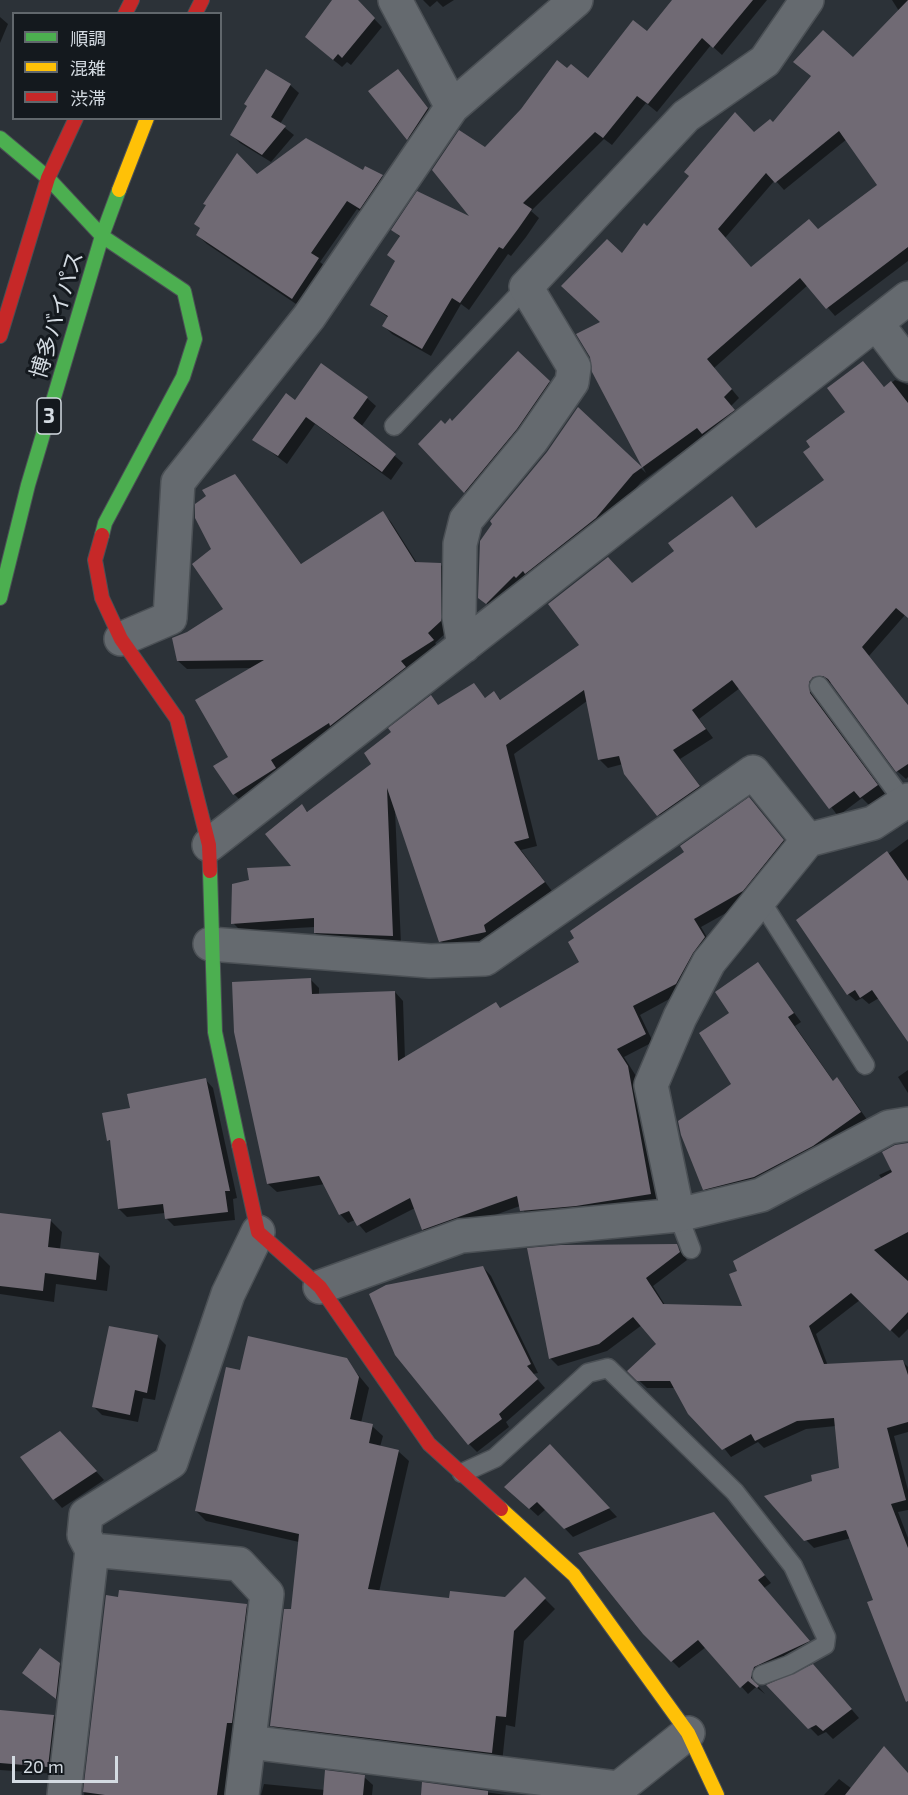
<!DOCTYPE html>
<meta charset="utf-8">
<style>
body{margin:0}
#map{position:relative;width:908px;height:1795px;overflow:hidden;background:#2c3238;font-family:"Exo 2","Noto Sans JP",sans-serif}
canvas{display:block}
.legend{position:absolute;left:12px;top:12px;width:210px;height:108px;box-sizing:border-box;background:#14191e;border:2px solid #61676c;margin:0;padding:8px 10px;list-style:none;font-size:18px;color:#d4dbe2}
.legend li{display:flex;align-items:center;gap:12px;height:30px}
.legend b{width:30px;border:2px solid #61676c}
.scale{position:absolute;left:12px;top:1756px;width:106px;height:27px;box-sizing:border-box;border:3px solid #d4dbe2;border-top:0;padding-left:8px;font-size:18px;line-height:21px;white-space:nowrap;color:#d4dbe2;-webkit-text-stroke:4px #14191e;paint-order:stroke}
</style>
<div id="map">
<canvas width="908" height="1795"></canvas>
<ul class="legend">
<li><b style="height:8px;background:#4caf50"></b>順調</li>
<li><b style="height:8px;background:#ffc107"></b>混雑</li>
<li><b style="height:8px;background:#c62828"></b>渋滞</li>
</ul>
<div class="scale">20 m</div>
</div>
<script>
const g = document.querySelector('canvas').getContext('2d');
g.lineJoin = 'round';
function paint(path, color) { g.fillStyle = color; g.fill(path, 'evenodd'); }
const toPath = rows => new Path2D(rows.map(r => 'M' + r).join(''));
function strokePath(path, color, width, dash) { g.strokeStyle = color; g.lineWidth = width; g.lineCap = dash ? 'butt' : 'round'; g.setLineDash(dash || []); g.stroke(path); }
function drawText(font, color, halo, rows, align = 'center') {
  g.font = font + ' "Exo 2","Noto Sans JP",sans-serif'; g.lineWidth = 6; g.setLineDash([]); g.textBaseline = 'middle'; g.strokeStyle = halo; g.fillStyle = color; for (const [text, x, y, turn = 0] of rows) {
    g.save(); g.translate(x, y); g.rotate((+turn || 0) * Math.PI / 180); g.textAlign = isNaN(turn) ? turn : align; if (halo) g.strokeText(text, 0, 0); g.fillText(text, 0, 0); g.restore();
  }
}
paint(toPath([
 [334,0,356,0,382,27,351,65,347,62,342,67,315,45],
 [423,0,454,0,443,7,437,1,430,7],
 [674,0,767,0,722,55,711,45,657,112,646,103,612,145,604,139,531,211,539,218,526,237,511,256,508,254,469,310,461,304,431,356,392,334,384,326,389,318,371,305,396,262,401,238,393,230,474,220,485,149,567,70,588,80,647,33],
 [892,0,908,0,908,261,835,316,808,285,714,368,739,398,731,406,742,419,711,441,705,435,641,482,604,526,495,611,480,597,548,453,578,409,646,473,594,372,602,323,623,255,648,228,754,134,773,124,853,59,899,11],
 [847,139,879,185,819,231,751,268,725,238,775,180,784,190],
 [0,17,8,24,0,43],
 [406,80,436,118,416,147,370,92],
 [290,85,299,93,280,124,294,135,271,162,240,143,232,135],
 [363,172,382,176,391,186,370,218,357,209,320,262,328,269,302,308,207,244,197,235,257,176],
 [518,353,557,390,473,500,420,444,452,423],
 [865,366,885,388,895,380,908,385,908,617,905,615,869,656,908,705,908,777,906,779,897,771,833,683,821,684,816,691,818,702,885,794,869,805,862,798,838,816,740,688,699,719,713,738,680,759,707,795,666,824,623,764,608,768,599,759,587,701,514,754,537,846,521,850,552,891,491,933,493,940,449,949,440,941,395,810,401,944,324,941,315,933,315,927,241,931,233,923,294,867,302,806,309,813,374,765,439,706,474,685,486,699,494,693,502,701,581,646,632,585,677,551,732,498,757,529,826,480,847,412],
 [367,398,376,406,361,427,403,463,391,480,315,424,287,464,254,439,295,402],
 [235,476,302,565,383,513,391,522,417,563,440,564,449,573,449,630,435,643,441,649,338,731,278,770,284,778,243,803,234,794,230,757,252,668,187,669,178,661,187,633,226,609,213,549],
 [757,807,791,849,751,899,701,927,712,946,684,991,640,1015,653,1042,624,1057,636,1076,659,1201,530,1219,520,1206,431,1238,423,1230,415,1208,366,1233,355,1220,348,1223,340,1214,325,1184,277,1192,268,1184,311,980,319,988,319,995,395,992,403,1001,405,1059,501,1009,581,962],
 [908,839,908,1039,879,998,869,1004,862,998,856,1001,848,994,798,921],
 [758,964,801,1022,795,1026,834,1082,837,1079,845,1088,868,1121,821,1154,713,1197,705,1189,733,1084,731,1013],
 [908,1070,908,1093,898,1077],
 [205,1079,213,1088,237,1198,233,1199,235,1220,174,1226,166,1218,165,1213,127,1217,119,1209,112,1144,109,1140],
 [908,1144,908,1329,899,1338,860,1300,816,1334,828,1366,902,1361,908,1367,908,1432,894,1436,908,1490,908,1510,898,1512,908,1538,908,1678,851,1538,814,1548,806,1540,814,1482,841,1469,836,1426,806,1429,764,1448,758,1442,731,1457,676,1388,647,1388,629,1371,658,1344,642,1325,607,1351,558,1366,550,1358,676,1245,687,1260,653,1286,665,1305,744,1308,882,1179,879,1175,892,1169],
 [0,1215,51,1221,62,1232,60,1249,98,1254,110,1266,107,1291,56,1284,54,1302,0,1294],
 [483,1267,491,1276,538,1373,533,1374,545,1388,506,1422,509,1427,477,1452,469,1444],
 [158,1337,166,1345,155,1400,143,1398,138,1422,102,1415,94,1407],
 [346,1360,369,1388,361,1423,372,1426,383,1436,380,1447,398,1451,409,1461,379,1592,451,1599,505,1599,525,1579,555,1609,524,1641,515,1727,506,1725,502,1763,281,1735,271,1725,292,1611,299,1542,206,1521,196,1511,242,1372],
 [68,1441,104,1480,62,1508,54,1499],
 [550,1446,617,1517,573,1537,546,1509,538,1516,515,1495],
 [720,1521,771,1583,764,1588,815,1648,760,1674,758,1686,765,1694,756,1687,748,1694,706,1647,679,1668,644,1633],
 [107,1597,246,1606,254,1614,233,1795,84,1795],
 [59,1664,63,1669,60,1701,28,1676],
 [822,1675,859,1718,833,1739,826,1732,818,1736,769,1686],
 [0,1712,54,1716,62,1725,56,1774,0,1770],
 [908,1774,908,1795,824,1795,839,1779,852,1789],
 [364,1777,373,1785,372,1795,261,1795,264,1784,325,1790],
 [424,1784,507,1795,423,1795]
]), '#0007');
paint(toPath([
 [332,0,358,0,375,18,342,58,338,54,333,60,305,37],
 [672,0,753,0,713,48,702,38,648,104,637,96,603,138,595,132,523,203,532,209,518,229,503,249,499,247,460,303,452,298,422,349,382,326,388,316,370,305,395,261,387,255,400,236,391,230,417,191,469,216,432,170,459,130,485,147,521,109,557,60,567,68,571,64,588,78,633,20,647,31],
 [908,0,908,247,826,309,800,278,707,359,732,389,724,397,735,410,702,434,697,428,633,474,596,518,525,574,523,571,516,578,514,576,486,604,478,598,480,541,492,524,490,521,547,452,578,407,642,467,592,372,590,357,576,334,600,322,561,286,607,239,622,253,644,223,647,226,689,176,684,172,735,112,754,132,770,119,773,122,811,76,793,62,823,30,853,57],
 [839,131,877,185,818,229,809,219,751,267,718,229,766,173,775,183],
 [266,69,291,84,271,117,286,126,262,155,230,135,247,106,244,104],
 [398,69,428,108,407,140,368,91],
 [306,138,363,170,365,166,383,175,360,209,347,201,311,253,319,258,292,299,196,235,200,228,194,224,206,205,203,204,237,153,257,174],
 [518,351,550,381,517,429,464,493,418,444,441,420,445,424,450,418,452,421],
 [863,361,884,387,891,381,908,403,908,618,896,608,862,647,908,705,908,764,896,772,828,679,823,676,813,677,809,682,810,693,878,785,860,798,854,791,829,809,732,680,692,710,706,729,673,750,700,786,657,816,624,774,619,756,598,760,584,690,506,745,529,838,514,842,545,882,484,925,486,932,439,942,387,788,393,936,314,933,314,918,231,924,232,884,249,880,247,868,291,866,265,834,302,804,307,812,371,764,364,753,391,732,388,728,431,695,438,705,474,683,485,698,494,691,500,700,579,645,548,604,608,557,632,583,674,551,668,543,732,496,756,528,824,480,803,452,810,447,806,441,845,412,827,388],
 [321,363,368,397,353,418,396,454,382,472,306,417,278,456,252,440,286,393,295,400],
 [235,474,301,564,383,511,415,562,441,563,441,621,428,633,434,640,401,661,406,667,330,726,329,723,271,760,276,768,233,795,213,766,228,757,195,700,264,660,177,661,172,638,187,632,223,609,192,564,211,549,195,518,195,504,206,496,202,490],
 [749,797,784,840,743,891,694,919,705,937,693,953,676,984,633,1006,646,1034,617,1049,628,1066,651,1194,576,1206,520,1211,517,1196,422,1230,410,1198,357,1226,349,1211,339,1215,319,1176,267,1184,234,1032,232,982,311,978,312,994,395,991,398,1061,496,1002,500,1008,579,962,568,942,574,938,570,931,684,852,680,846],
 [887,851,908,881,908,1042,872,990,860,998,855,990,847,995,796,920],
 [758,962,794,1013,788,1017,833,1081,837,1077,861,1112,813,1146,754,1177,703,1190,681,1135,678,1121,731,1084,699,1033,729,1013,715,992],
 [206,1078,230,1191,225,1191,228,1212,165,1219,163,1204,118,1209,110,1140,107,1141,102,1113,130,1108,127,1094],
 [908,1143,908,1232,874,1250,908,1281,908,1312,890,1331,851,1293,809,1326,824,1364,903,1360,908,1375,908,1422,887,1428,906,1500,891,1504,908,1548,908,1701,906,1702,867,1602,873,1600,846,1530,804,1541,764,1496,812,1481,811,1475,839,1468,834,1418,797,1421,755,1441,751,1434,722,1450,688,1414,670,1381,637,1381,627,1371,656,1344,633,1317,599,1344,549,1359,527,1248,561,1245,677,1244,680,1252,646,1278,663,1304,742,1306,729,1274,737,1271,733,1261,892,1172,882,1152,895,1145],
 [0,1213,51,1219,48,1247,99,1253,96,1280,45,1273,43,1291,0,1286],
 [483,1266,531,1364,527,1366,538,1379,499,1414,502,1419,468,1445,395,1355,369,1294,386,1285],
 [109,1326,158,1335,147,1393,135,1390,130,1415,92,1407],
 [248,1336,347,1358,359,1377,350,1419,373,1424,369,1443,399,1450,368,1589,449,1598,450,1591,505,1597,525,1577,546,1598,514,1631,506,1717,496,1716,492,1753,270,1726,284,1609,291,1609,299,1534,195,1511,226,1367,240,1370],
 [60,1431,97,1471,53,1500,20,1457],
 [550,1444,610,1508,564,1529,537,1502,529,1509,504,1487],
 [714,1512,765,1575,758,1580,810,1641,754,1667,751,1678,759,1686,757,1688,748,1681,740,1688,698,1640,671,1662,643,1634,578,1553],
 [119,1590,247,1604,232,1723,227,1723,217,1795,105,1795,83,1792,106,1595,118,1597],
 [40,1648,60,1663,56,1699,22,1673],
 [813,1664,852,1709,823,1731,816,1725,808,1729,766,1685],
 [0,1710,54,1715,48,1767,0,1763],
 [884,1746,908,1773,908,1795,845,1795],
 [325,1770,365,1775,363,1795,323,1795],
 [422,1782,488,1791,488,1795,421,1795]
]), '#706a74');
const lane = toPath([
 [394,426,526,287],
 [819,686,905,803],
 [761,901,865,1065],
 [678,1215,691,1249],
 [462,1473,495,1458,588,1373,608,1368,735,1492,793,1566,826,1637,825,1645,789,1665,762,1675]
]);
const street = toPath([
 [452,107,576,0],
 [877,324,908,365],
 [121,639,170,618,178,482,309,317,452,107,395,0],
 [464,646,459,617,460,544,466,520,532,440,572,382,574,367,526,287,686,116,765,61,807,0],
 [209,845,908,298],
 [210,944,430,961,485,959,753,772,808,840],
 [678,1215,761,1195,889,1127,908,1124],
 [320,1287,461,1236,678,1215,651,1085,680,1017,709,962,808,840,873,823,908,800],
 [92,1550,84,1535,86,1515,171,1462,228,1294,258,1232],
 [249,1742,619,1788],
 [64,1795,92,1550,239,1564,267,1594,242,1795],
 [614,1795,619,1788,688,1733]
]);
const fast = toPath([
 [0,138,48,178,102,236,184,291,195,339,183,377,105,523,102,535],
 [0,598,28,485,102,236,119,190],
 [210,871,215,1032,239,1145]
]);
const slow = toPath([
 [119,190,147,118],
 [501,1509,574,1575,688,1733,717,1795]
]);
const jam = toPath([
 [125,14,132,0],
 [195,14,202,0],
 [0,336,48,178,76,118],
 [102,535,95,560,102,598,121,639,177,719,209,845,210,871],
 [239,1145,258,1232,320,1287,429,1444,501,1509]
]);
strokePath(lane, '#4b5055', 21);
strokePath(street, '#4b5055', 36);
strokePath(fast, '#4b5055', 16);
strokePath(slow, '#4b5055', 16);
strokePath(jam, '#4b5055', 16);
strokePath(lane, '#656a6f', 18);
strokePath(street, '#656a6f', 33);
strokePath(fast, '#4caf50', 14);
strokePath(slow, '#ffc107', 14);
strokePath(jam, '#c62828', 14);
for (const [x, y, w] of [
 [49,416,24]
]) { const box = new Path2D(); box.roundRect(x - w / 2, y - 18, w, 36, 4.5); g.fillStyle = '#14191e'; g.fill(box); strokePath(box, '#d4dbe2', 1.5); }
drawText('bold 21px', '#d4dbe2', null, [
 ["3",49,416]
]);
drawText('22px', '#d4dbe2', '#14191e', [
 ["博多バイパス",57,315,-73]
]);
</script>
